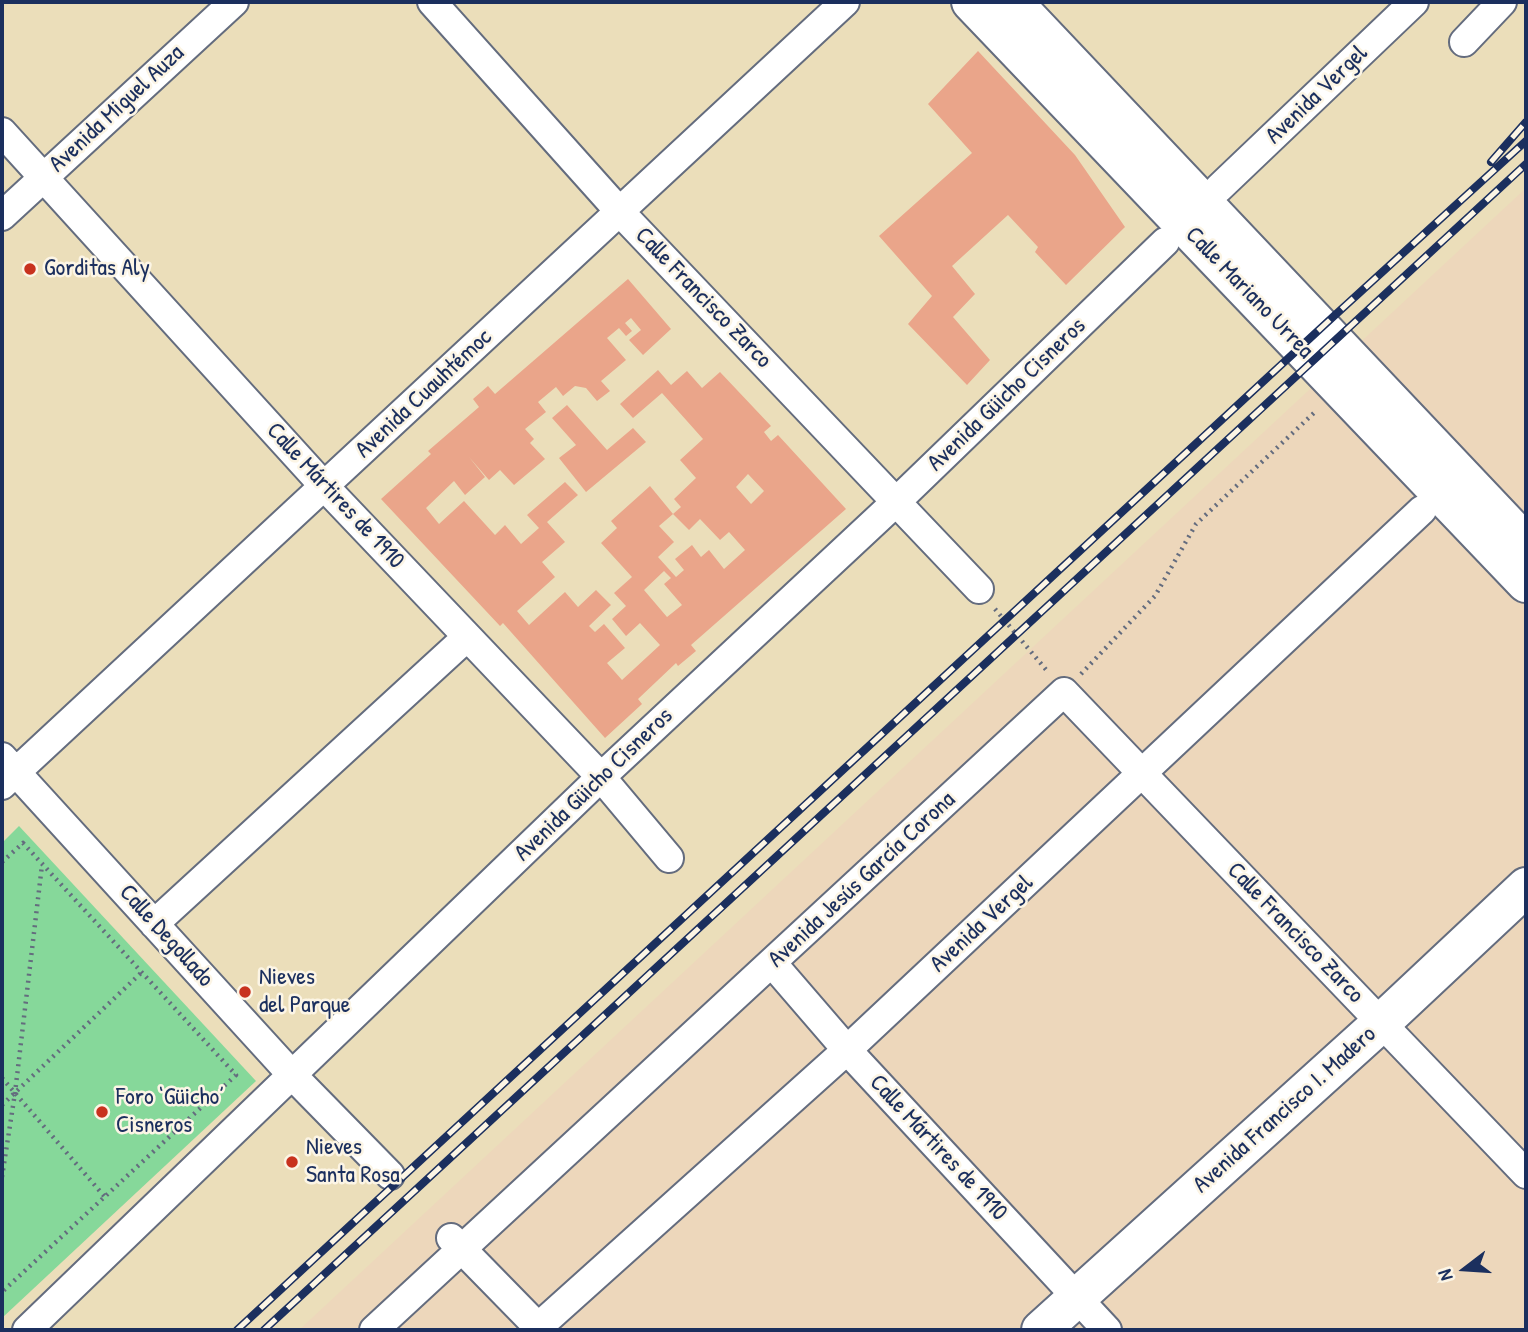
<!DOCTYPE html>
<meta charset="utf-8">
<style>
body{margin:0}
#map{position:relative;width:1528px;height:1332px;overflow:hidden;background:#ebdeba;font-family:"Patrick Hand",sans-serif}
canvas{display:block}
.frame{position:absolute;inset:0;border:4px solid #1b2f5e;pointer-events:none}
.north{position:absolute;left:1430px;top:1234px;width:70px;height:70px;-webkit-text-stroke:5px #fcf5e5;paint-order:stroke;rotate:253deg;font-size:19px;font-weight:700;line-height:28px;text-align:center;color:#1b2f5e}
.north::after{content:'';display:block;margin:auto;width:24px;height:32px;background:#1b2f5e;clip-path:polygon(50% 0,100% 100%,50% 72%,0 100%)}
</style>
<div id="map">
<canvas width="1528" height="1332"></canvas>
<div class="frame"></div>
<div class="north">N</div>
</div>
<script>
const g = document.querySelector('canvas').getContext('2d');
g.lineJoin = 'round';
function paint(path, color) { g.fillStyle = color; g.fill(path, 'evenodd'); }
const toPath = rows => new Path2D(rows.map(r => 'M' + r).join(''));
function strokePath(path, color, width, dash) { g.strokeStyle = color; g.lineWidth = width; g.lineCap = dash ? 'butt' : 'round'; g.setLineDash(dash || []); g.stroke(path); }
function drawText(font, color, halo, rows, align = 'center') {
  g.font = font + ' "Patrick Hand",sans-serif'; g.lineWidth = 5; g.setLineDash([]); g.textBaseline = 'middle'; g.strokeStyle = halo; g.fillStyle = color; for (const [text, x, y, turn = 0] of rows) {
    g.save(); g.translate(x, y); g.rotate((+turn || 0) * Math.PI / 180); g.textAlign = isNaN(turn) ? turn : align; if (halo) g.strokeText(text, 0, 0); g.fillText(text, 0, 0); g.restore();
  }
}
paint(toPath([
 [1526,188,1526,1330,299,1330]
]), '#edd7bb');
paint(toPath([
 [19,826,256,1081,2,1318,2,843]
]), '#86d89a');
paint(toPath([
 [978,51,1075,155,1125,227,1066,285,1035,252,1038,247,1008,215,952,266,975,294,953,317,990,360,967,385,908,324,932,296,879,236,972,153,928,104],
 [628,279,671,329,643,355,629,340,641,330,631,318,625,323,632,331,626,336,619,328,607,338,626,360,601,381,610,391,597,401,586,388,575,386,563,396,556,387,538,402,546,412,525,429,534,439,530,443,545,459,514,485,500,470,489,480,469,457,485,477,465,495,454,481,426,508,439,524,464,501,495,535,505,525,521,544,539,528,527,515,565,482,578,495,547,522,565,542,542,562,555,577,517,611,529,625,565,592,578,607,596,590,611,605,589,626,595,632,604,624,625,648,607,663,622,680,660,645,640,623,626,636,612,619,626,606,614,593,632,577,601,543,617,528,611,521,650,486,673,514,659,526,674,542,658,557,676,577,684,570,675,559,692,545,701,557,709,550,724,569,745,550,729,532,720,540,700,519,689,530,673,514,681,507,674,499,696,478,680,460,703,439,662,393,633,418,620,404,658,370,671,385,687,371,702,388,720,372,771,426,764,432,771,441,778,435,846,509,691,645,696,651,678,666,676,663,638,699,642,704,605,738,503,623,500,626,381,499,431,454,428,451,479,407,473,399,488,386,495,394],
 [748,474,764,491,751,504,736,487],
 [664,571,671,578,664,584,682,605,667,617,644,590],
 [567,405,607,450,633,428,646,442,586,492,559,458,576,445,552,418]
]), '#eaa58a');
const street = toPath([
 [432,2,620,212,979,589],
 [1464,42,1502,2],
 [2,132,324,486,601,777,669,858],
 [1219,188,1414,2],
 [2,216,234,2],
 [2,757,293,1076,390,1175],
 [2,785,845,2],
 [154,924,467,637],
 [772,963,847,1050,1107,1330],
 [451,1238,541,1330],
 [27,1330,601,777,897,501,1165,242],
 [374,1330,1064,692,1526,1174],
 [535,1330,847,1050,1422,510]
]);
const secondary = toPath([
 [1041,1330,1381,1023,1526,887]
]);
const primary = toPath([
 [971,2,1526,583],
 [1013,2,1526,544]
]);
strokePath(street, '#646c7e', 32);
strokePath(secondary, '#646c7e', 42);
strokePath(primary, '#646c7e', 42);
strokePath(toPath([
 [995,609,1048,672],
 [1081,674,1155,596,1196,524,1316,411],
 [2,862,23,843,236,1075,2,1292],
 [2,1078,105,1197],
 [2,1105,142,972],
 [2,1177,15,1093,42,865]
]), '#646c7e', 4.5, [2, 5]);
strokePath(street, '#fff', 28);
strokePath(secondary, '#fff', 38);
strokePath(primary, '#fff', 38);
const rail = toPath([
 [1491,162,1526,122],
 [237,1330,1334,316,1526,141],
 [264,1330,1526,164]
]);
strokePath(rail, '#1b2f5e', 8);
strokePath(rail, '#fcf5e5', 5, [16]);
for (const [x, y, r, color] of [
 [30,269,7,"#c8321e"],
 [245,992,7,"#c8321e"],
 [102,1112,7,"#c8321e"],
 [292,1162,7,"#c8321e"]
]) { const dot = new Path2D(); dot.arc(x, y, r, 0, 2 * Math.PI); g.fillStyle = color; g.fill(dot); strokePath(dot, '#fcf5e5', 2.5); }
drawText('24px', '#1b2f5e', '#fcf5e5', [
 ["Avenida Vergel",1317,95,-44],
 ["Avenida Miguel Auza",117,109,-43],
 ["Calle Mariano Urrea",1249,293,46],
 ["Calle Francisco Zarco",703,298,46],
 ["Avenida Cuauhtémoc",424,394,-43],
 ["Avenida Güicho Cisneros",1007,395,-44],
 ["Calle Mártires de 1910",335,496,47],
 ["Avenida Güicho Cisneros",594,785,-44],
 ["Avenida Jesús García Corona",862,880,-43],
 ["Avenida Vergel",982,924,-43],
 ["Calle Francisco Zarco",1295,933,46],
 ["Calle Degollado",166,936,48],
 ["Avenida Francisco I. Madero",1285,1110,-42],
 ["Calle Mártires de 1910",938,1148,47]
]);
drawText('24px', '#1b2f5e', '#fcf5e5', [
 ["Gorditas Aly",44,269],
 ["Nieves",259,978],
 ["del Parque",259,1006],
 ["Foro ‘Güicho’",116,1098],
 ["Cisneros",116,1126],
 ["Nieves",306,1148],
 ["Santa Rosa",306,1176]
], 'left');
</script>
